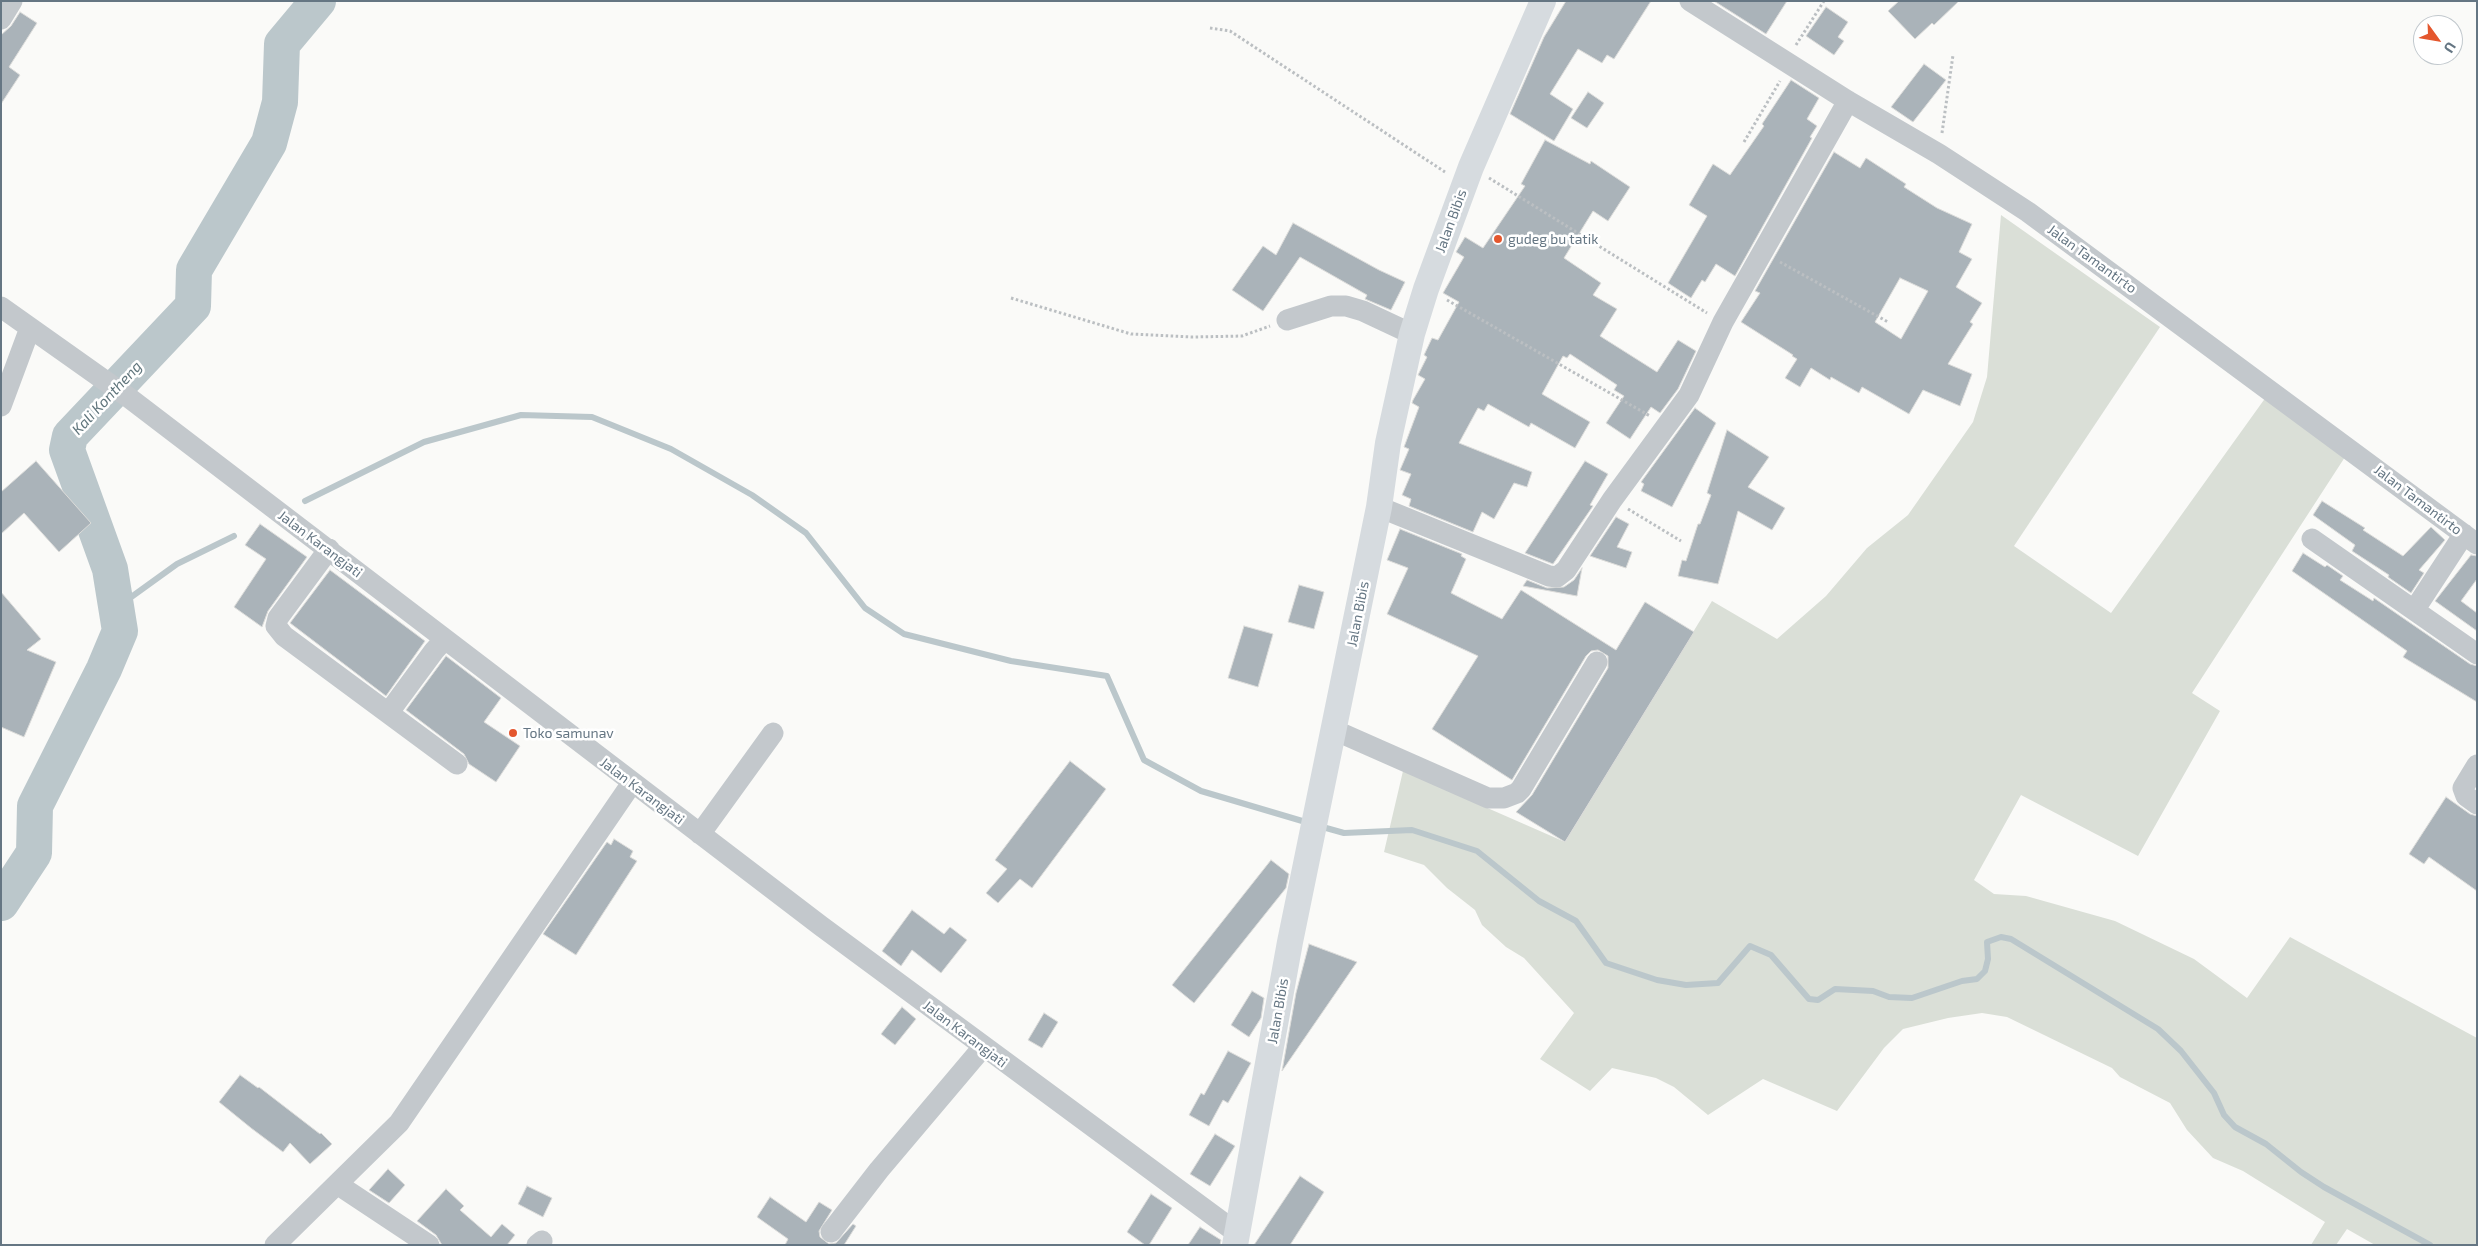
<!DOCTYPE html>
<style>
body{margin:0}
#map{position:relative;width:2478px;height:1246px;overflow:hidden;background:#fafaf8;font-family:"Exo 2",sans-serif}
canvas{display:block}
.frame{position:absolute;inset:0;border:2px solid #657683;pointer-events:none}
.north{position:absolute;left:2413px;top:15px;width:50px;height:50px;box-sizing:border-box;background:#fff;border:1px solid #c1c8cd;border-radius:50%;rotate:122deg;font-size:14px;font-weight:700;line-height:20px;text-align:center;color:#657683}
.north::after{content:'';display:block;margin:auto;width:18px;height:22px;background:#e4572e;clip-path:polygon(50% 0,100% 100%,50% 72%,0 100%)}
</style>
<div id="map">
<canvas width="2478" height="1246"></canvas>
<div class="frame"></div>
<div class="north">U</div>
</div>
<script>
const g = document.querySelector('canvas').getContext('2d');
g.lineJoin = 'round';
function paint(path, color) { g.fillStyle = color; g.fill(path, 'evenodd'); }
const toPath = rows => new Path2D(rows.map(r => 'M' + r).join(''));
function strokePath(path, color, width, dash) { g.strokeStyle = color; g.lineWidth = width; g.lineCap = dash ? 'butt' : 'round'; g.setLineDash(dash || []); g.stroke(path); }
function drawText(font, color, halo, rows, align = 'center') {
  g.font = font + ' "Exo 2",sans-serif'; g.lineWidth = 5; g.setLineDash([]); g.textBaseline = 'middle'; g.strokeStyle = halo; g.fillStyle = color; for (const [text, x, y, turn = 0] of rows) {
    g.save(); g.translate(x, y); g.rotate((+turn || 0) * Math.PI / 180); g.textAlign = isNaN(turn) ? turn : align; if (halo) g.strokeText(text, 0, 0); g.fillText(text, 0, 0); g.restore();
  }
}
paint(toPath([
 [2001,215,2160,327,2014,546,2111,613,2266,397,2345,457,2192,693,2220,711,2138,856,2021,795,1974,880,1994,894,2026,896,2115,921,2194,959,2247,998,2290,937,2477,1038,2477,1245,2375,1245,2347,1229,2336,1245,2311,1245,2325,1222,2243,1171,2213,1158,2187,1130,2170,1103,2120,1077,2112,1068,2007,1017,1982,1013,1948,1018,1903,1029,1884,1048,1837,1111,1763,1079,1708,1115,1674,1087,1656,1078,1612,1068,1590,1091,1540,1059,1574,1013,1524,958,1506,947,1482,925,1475,910,1447,888,1424,865,1384,852,1403,771,1565,842,1712,601,1777,639,1826,596,1867,548,1908,515,1973,422,1987,377]
]), '#dadfd7');
strokePath(toPath([
 [305,501,424,442,521,415,592,417,671,449,752,495,806,533,865,608,904,634,1011,661,1107,676,1144,760,1201,791,1309,823],
 [116,608,177,564,234,536],
 [1319,826,1344,833,1412,830,1477,851,1539,901,1576,921,1606,963,1657,980,1686,985,1718,983,1750,946,1771,955,1809,999,1818,1000,1835,989,1873,991,1889,997,1912,998,1962,981,1977,979,1985,971,1988,959,1987,942,2001,937,2011,939,2158,1029,2181,1051,2214,1093,2224,1115,2235,1127,2266,1144,2301,1172,2324,1187,2430,1245]
]), '#bbc7cb', 6);
strokePath(toPath([
 [1,903,34,853,35,806,104,669,120,631,110,569,67,450,70,436,193,306,194,270,269,143,280,102,282,44,318,1]
]), '#bbc7cb', 36);
const building = toPath([
 [1566,1,1651,1,1614,59,1607,55,1602,63,1578,49,1550,94,1573,109,1554,141,1510,114,1544,37,1566,1],
 [1714,1,1787,1,1766,34,1714,1],
 [1899,1,1959,1,1934,25,1932,23,1915,39,1888,11,1899,1],
 [1826,7,1848,22,1838,37,1844,41,1834,55,1806,36,1826,7],
 [20,12,37,23,9,67,20,75,1,104,1,35,11,26,20,12],
 [1924,64,1946,80,1913,122,1891,107,1924,64],
 [1791,80,1819,98,1807,119,1817,126,1810,137,1812,138,1735,276,1716,264,1705,282,1702,280,1691,298,1668,283,1707,216,1689,205,1713,164,1730,175,1764,126,1762,124,1791,80],
 [1588,92,1604,103,1587,128,1571,118,1588,92],
 [1545,140,1590,164,1591,161,1630,187,1608,221,1593,211,1564,258,1601,283,1593,295,1617,309,1600,336,1657,372,1678,340,1696,351,1678,389,1660,413,1651,407,1630,439,1606,423,1624,396,1614,390,1617,385,1570,354,1567,358,1563,356,1542,394,1590,422,1575,448,1531,423,1529,427,1488,404,1484,411,1478,408,1459,443,1532,472,1527,487,1514,483,1494,519,1482,512,1473,532,1409,506,1411,499,1402,495,1411,474,1400,470,1409,449,1404,447,1419,407,1412,403,1413,400,1425,379,1418,375,1427,357,1424,355,1432,338,1438,340,1459,302,1443,293,1464,257,1456,252,1465,237,1483,248,1525,186,1521,184,1545,140],
 [1834,152,1860,168,1866,158,1906,184,1904,187,1937,208,1972,224,1959,252,1972,259,1956,287,1982,303,1970,322,1973,324,1948,364,1972,374,1960,406,1923,390,1909,414,1862,387,1859,393,1831,377,1830,380,1811,368,1800,387,1785,378,1797,359,1792,356,1793,355,1741,322,1760,293,1755,291,1834,152],
 [1900,278,1928,291,1901,339,1875,322,1900,278],
 [1293,223,1379,270,1405,282,1391,310,1365,299,1367,295,1300,257,1263,311,1232,290,1263,246,1276,255,1293,223],
 [1695,408,1716,423,1672,507,1641,491,1644,484,1641,482,1695,408],
 [1727,430,1769,457,1748,487,1785,508,1772,530,1738,511,1718,584,1678,576,1682,560,1686,561,1698,524,1700,524,1711,495,1707,493,1727,430],
 [36,461,91,523,59,552,24,513,1,534,1,492,36,461],
 [1585,461,1608,474,1590,505,1593,506,1553,564,1525,553,1585,461],
 [2322,501,2365,528,2363,530,2403,556,2431,527,2445,540,2419,570,2424,573,2411,593,2388,577,2389,575,2352,551,2355,545,2313,515,2322,501],
 [1616,517,1629,524,1617,547,1632,552,1626,568,1590,556,1616,517],
 [260,524,307,557,268,611,262,627,234,607,266,559,245,545,260,524],
 [1400,529,1462,554,1461,556,1466,559,1451,593,1502,619,1521,590,1616,650,1645,602,1694,632,1565,842,1516,812,1532,795,1608,668,1608,656,1598,650,1591,651,1586,656,1512,780,1432,729,1478,656,1387,614,1408,568,1387,560,1400,529],
 [2303,553,2325,567,2327,565,2343,576,2340,580,2373,601,2374,598,2470,664,2477,666,2477,702,2403,657,2407,651,2292,571,2303,553],
 [2471,555,2477,556,2477,579,2461,601,2477,613,2477,631,2435,601,2471,555],
 [1582,568,1577,596,1523,586,1527,580,1547,588,1564,587,1574,580,1582,568],
 [330,570,425,641,386,696,290,623,330,570],
 [1299,585,1324,592,1314,629,1288,622,1299,585],
 [1,592,41,639,27,650,56,662,24,737,1,727,1,592],
 [1244,626,1273,634,1258,687,1228,678,1244,626],
 [446,656,501,698,484,722,520,746,496,782,469,764,464,754,406,710,446,656],
 [1070,761,1106,789,1032,888,1020,879,998,903,986,893,1007,869,995,860,1070,761],
 [2446,797,2470,814,2477,816,2477,891,2429,857,2424,864,2409,854,2446,797],
 [614,839,633,851,630,857,637,861,576,955,543,934,607,842,611,845,614,839],
 [1271,860,1289,874,1286,888,1194,1003,1172,985,1271,860],
 [912,910,944,934,950,927,967,940,941,973,912,950,901,966,882,951,912,910],
 [1309,944,1357,962,1282,1071,1296,993,1309,944],
 [1252,991,1264,998,1261,1018,1249,1037,1231,1025,1252,991],
 [902,1007,916,1019,895,1045,881,1034,902,1007],
 [1044,1013,1058,1022,1042,1048,1028,1040,1044,1013],
 [1228,1051,1251,1063,1228,1103,1223,1100,1209,1126,1189,1115,1201,1093,1204,1095,1228,1051],
 [240,1075,258,1088,259,1087,320,1134,321,1133,332,1144,310,1164,290,1143,283,1152,251,1128,219,1102,240,1075],
 [1215,1134,1235,1146,1210,1186,1190,1174,1215,1134],
 [388,1169,405,1185,389,1203,369,1190,388,1169],
 [1300,1176,1324,1192,1290,1245,1254,1245,1300,1176],
 [527,1186,552,1198,543,1217,518,1204,527,1186],
 [446,1189,464,1206,460,1210,491,1237,502,1224,515,1235,507,1245,442,1245,436,1235,417,1221,446,1189],
 [1151,1194,1172,1208,1149,1245,1145,1245,1127,1232,1151,1194],
 [770,1197,806,1222,819,1202,832,1210,819,1231,820,1237,829,1244,836,1243,853,1224,856,1226,844,1245,785,1245,788,1239,757,1217,770,1197],
 [1200,1227,1221,1240,1220,1245,1188,1245,1200,1227]
]);
paint(building, '#aab3b9');
strokePath(building, '#dcdcda', 1);
strokePath(toPath([
 [1210,28,1230,31,1445,172],
 [1796,45,1824,1],
 [1942,133,1953,55],
 [1744,142,1780,81],
 [1489,178,1707,313],
 [1780,262,1888,322],
 [1011,298,1131,334,1192,337,1242,336,1270,326],
 [1447,300,1650,416],
 [1628,509,1681,541]
]), '#bbbfc2', 3, [2.5, 2.5]);
strokePath(toPath([
 [1690,1,1848,101,1939,154,2028,212,2477,544],
 [1,19,12,1],
 [1,307,128,397,821,926,1237,1233],
 [1287,320,1331,306,1346,306,1363,311,1412,334],
 [1,406,30,328],
 [1379,507,1549,576,1557,577,1566,570,1612,500,1689,395,1723,322,1848,101],
 [2312,539,2477,654],
 [329,549,278,618,276,626,284,636,457,764],
 [2415,609,2464,534],
 [389,712,434,651,444,640],
 [1334,730,1488,798,1504,798,1517,793,1521,789,1597,662],
 [2477,765,2463,788,2466,796,2477,804],
 [700,834,773,733],
 [337,1184,429,1245],
 [831,1232,879,1170,983,1047],
 [275,1245,399,1123,632,783],
 [537,1245,542,1241]
]), '#c3c8cc', 21);
strokePath(toPath([
 [1235,1245,1290,942,1379,507,1388,443,1412,334,1426,289,1471,167,1543,1]
]), '#d6dbdf', 26);
for (const [x, y, r, color] of [
 [1498,239,5,"#e4572e"],
 [513,733,5,"#e4572e"]
]) { const dot = new Path2D(); dot.arc(x, y, r, 0, 2 * Math.PI); g.fillStyle = color; g.fill(dot); strokePath(dot, '#fff', 2); }
drawText('14px', '#657683', '#fff', [
 ["Jalan Bibis",1451,221,-70],
 ["Jalan Tamantirto",2092,259,36],
 ["Jalan Tamantirto",2418,500,37],
 ["Jalan Karangjati",320,544,37],
 ["Jalan Bibis",1358,614,-79],
 ["Jalan Karangjati",642,791,37],
 ["Jalan Bibis",1278,1011,-80],
 ["Jalan Karangjati",965,1034,37]
]);
drawText('14px', '#657683', '#fff', [
 ["gudeg bu tatik",1508,239],
 ["Toko samunav",523,733]
], 'left');
drawText('italic 15px', '#60757c', '#fff', [
 ["Kali Kontheng",107,398,-47]
]);
</script>
